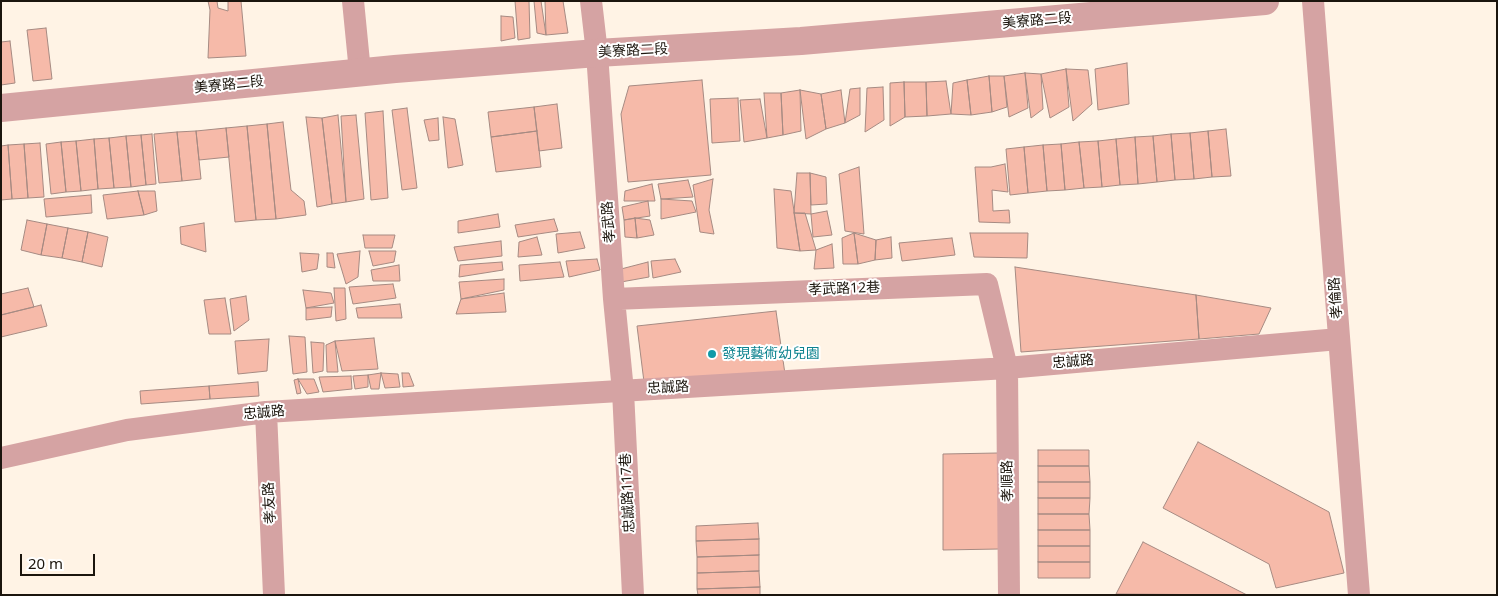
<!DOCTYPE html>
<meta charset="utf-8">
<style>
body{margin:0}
#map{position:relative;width:1498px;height:596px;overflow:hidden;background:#fff3e5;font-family:"Noto Sans",sans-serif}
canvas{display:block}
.frame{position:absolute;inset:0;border:2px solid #1b150d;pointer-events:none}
.scale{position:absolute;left:20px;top:554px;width:75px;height:22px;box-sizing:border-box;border:2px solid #1b150d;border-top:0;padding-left:6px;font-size:15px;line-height:18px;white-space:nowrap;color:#1b150d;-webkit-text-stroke:4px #fff;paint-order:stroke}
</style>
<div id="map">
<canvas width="1498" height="596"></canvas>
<div class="frame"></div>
<div class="scale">20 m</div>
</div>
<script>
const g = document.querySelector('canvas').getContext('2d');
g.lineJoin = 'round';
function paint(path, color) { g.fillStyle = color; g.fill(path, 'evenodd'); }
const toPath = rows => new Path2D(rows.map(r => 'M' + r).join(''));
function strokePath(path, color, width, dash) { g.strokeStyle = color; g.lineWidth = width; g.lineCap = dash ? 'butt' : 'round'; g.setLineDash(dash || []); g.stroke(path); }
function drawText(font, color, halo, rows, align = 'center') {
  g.font = font + ' "Noto Sans","Noto Sans TC",sans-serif'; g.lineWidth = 4; g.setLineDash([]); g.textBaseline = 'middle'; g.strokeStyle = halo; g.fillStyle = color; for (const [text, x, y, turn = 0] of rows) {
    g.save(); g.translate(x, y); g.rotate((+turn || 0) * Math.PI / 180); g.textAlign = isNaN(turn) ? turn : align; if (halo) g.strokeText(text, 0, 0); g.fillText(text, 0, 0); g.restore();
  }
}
const building = toPath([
 [208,1,217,1,218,8,228,11,228,1,241,1,246,56,208,58,210,10,208,1],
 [515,1,529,1,530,38,518,40,515,1],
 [534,1,541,1,546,35,537,33,534,1],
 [545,1,563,1,568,33,546,35,545,1],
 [501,16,513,17,515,38,501,41,501,16],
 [46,28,52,79,33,81,27,30,46,28],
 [10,41,15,83,1,85,1,42,10,41],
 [1127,63,1129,104,1098,110,1095,69,1127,63],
 [1066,69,1069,107,1050,118,1041,74,1066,69],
 [1066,69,1088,70,1092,104,1073,121,1066,69],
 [1025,73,1028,108,1009,117,1004,76,1025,73],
 [1025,73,1041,74,1043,109,1031,118,1025,73],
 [989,76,992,112,971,115,967,80,989,76],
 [989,76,1004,76,1007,107,992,112,989,76],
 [702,80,711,175,628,182,621,114,629,86,702,80],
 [967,80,971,115,951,114,953,83,967,80],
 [946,81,951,114,927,116,926,82,946,81],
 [904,82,905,117,890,126,890,83,904,82],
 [904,82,926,82,927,116,905,117,904,82],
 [883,87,884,120,865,132,867,88,883,87],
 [860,88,860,115,845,123,850,89,860,88],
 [800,90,801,131,783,135,781,93,800,90],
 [800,90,821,94,826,129,806,139,800,90],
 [841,90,845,123,826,129,821,94,841,90],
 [764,93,781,93,783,135,767,138,764,93],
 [738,98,740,141,712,143,710,99,738,98],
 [760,99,767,138,744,142,740,100,760,99],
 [557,104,562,148,539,151,534,107,557,104],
 [534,107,537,131,491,137,488,112,534,107],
 [407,108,417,188,402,190,392,110,407,108],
 [383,111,388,198,371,200,365,113,383,111],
 [338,115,346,202,332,204,322,118,338,115],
 [356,115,364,199,346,202,341,116,356,115],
 [306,117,322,118,332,204,317,207,306,117],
 [443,117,455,119,463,165,448,168,443,117],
 [438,118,439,140,429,141,424,120,438,118],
 [283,122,291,190,304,201,306,215,276,219,267,124,283,122],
 [267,124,276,219,256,220,247,126,267,124],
 [247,126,256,220,235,222,226,128,247,126],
 [226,128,229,157,199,160,196,131,226,128],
 [1226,129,1231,176,1212,177,1208,131,1226,129],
 [196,131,201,179,182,181,177,132,196,131],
 [537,131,541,167,496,172,491,137,537,131],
 [1208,131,1212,177,1194,179,1190,133,1208,131],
 [177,132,182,181,159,183,154,134,177,132],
 [1190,133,1194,179,1175,180,1171,134,1190,133],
 [152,134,156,184,146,185,141,135,152,134],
 [1171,134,1175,180,1157,182,1153,136,1171,134],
 [141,135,146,185,131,187,126,136,141,135],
 [126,136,131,187,114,188,109,138,126,136],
 [1153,136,1157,182,1138,184,1135,137,1153,136],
 [1135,137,1138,184,1120,185,1116,139,1135,137],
 [109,138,114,188,98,189,94,139,109,138],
 [94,139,98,189,81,191,76,141,94,139],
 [1116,139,1120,185,1102,187,1098,141,1116,139],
 [76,141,81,191,66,192,61,142,76,141],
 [1098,141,1102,187,1084,188,1079,142,1098,141],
 [61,142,66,192,51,194,46,144,61,142],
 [1079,142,1084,188,1065,190,1061,144,1079,142],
 [40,143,44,197,28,198,24,144,40,143],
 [24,144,28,198,12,199,8,145,24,144],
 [1061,144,1065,190,1047,191,1043,145,1061,144],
 [8,145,12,199,1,200,1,146,8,145],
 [1043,145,1047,191,1028,193,1024,147,1043,145],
 [1024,147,1028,193,1010,195,1006,149,1024,147],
 [1005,164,1008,192,992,190,993,211,1009,210,1010,223,979,222,975,167,991,167,1005,164],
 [859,167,864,234,845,231,839,174,859,167],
 [797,173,810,173,811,214,794,213,797,173],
 [810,173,826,177,827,204,811,205,810,173],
 [713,179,709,210,714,234,700,232,693,185,713,179],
 [688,180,693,197,661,199,658,184,688,180],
 [652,184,655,201,624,201,625,191,652,184],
 [774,189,791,191,800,251,777,248,774,189],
 [138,191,144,215,107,219,103,195,138,191],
 [138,191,155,191,157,211,144,215,138,191],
 [91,195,92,213,46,217,44,199,91,195],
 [661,199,692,201,696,212,661,219,661,199],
 [648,201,650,216,624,220,622,207,648,201],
 [827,211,832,235,813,237,811,214,827,211],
 [794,213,805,213,816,250,800,251,794,213],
 [498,214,500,227,458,233,458,221,498,214],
 [635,218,637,238,625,237,624,220,635,218],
 [635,218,650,220,654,235,637,238,635,218],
 [554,219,558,231,518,237,515,225,554,219],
 [27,220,47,224,41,255,21,250,27,220],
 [204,223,206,252,181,244,180,227,204,223],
 [47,224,68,228,62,258,41,255,47,224],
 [68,228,88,232,82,262,62,258,68,228],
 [88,232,108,237,102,267,82,262,88,232],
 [580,232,585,248,558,253,556,234,580,232],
 [854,233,858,264,843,264,842,238,854,233],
 [854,233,876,240,875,260,858,264,854,233],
 [970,233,1028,233,1027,258,974,257,970,233],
 [363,235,395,235,392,248,365,248,363,235],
 [537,237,542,255,518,257,519,242,537,237],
 [891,237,892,258,875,260,876,240,891,237],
 [952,238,955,255,902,261,899,243,952,238],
 [501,241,502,256,458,261,454,247,501,241],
 [832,244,834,268,814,269,816,250,832,244],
 [360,251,358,277,346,284,337,254,360,251],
 [369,251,396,251,394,262,373,266,369,251],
 [300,253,319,254,317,269,302,272,300,253],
 [327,253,333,253,335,268,327,267,327,253],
 [597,259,600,270,569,277,566,261,597,259],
 [675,259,681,272,653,278,651,261,675,259],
 [502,262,503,270,459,277,460,265,502,262],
 [560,262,564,277,520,281,519,265,560,262],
 [648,262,649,277,621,282,621,269,648,262],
 [399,265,400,281,373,281,371,270,399,265],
 [1015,267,1196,295,1199,339,1021,352,1015,267],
 [504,279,504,290,461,299,459,282,504,279],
 [393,284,396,298,353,304,349,287,393,284],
 [28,288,34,307,1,315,1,294,28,288],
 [334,288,345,288,346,319,336,321,334,288],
 [303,290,331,293,334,303,306,308,303,290],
 [504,293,506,312,456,314,461,299,504,293],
 [1196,295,1271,308,1259,334,1199,339,1196,295],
 [246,296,249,320,234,331,230,299,246,296],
 [225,298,231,334,209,334,204,300,225,298],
 [400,304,402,318,358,318,356,308,400,304],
 [41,305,47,326,1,337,1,315,41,305],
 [332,307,331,317,306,320,306,308,332,307],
 [776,311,786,381,645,390,637,326,776,311],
 [289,336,305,337,307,372,293,374,289,336],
 [374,338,378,369,342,371,335,341,374,338],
 [269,339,267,371,238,374,235,341,269,339],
 [335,341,338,372,327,372,326,345,335,341],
 [311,342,324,343,323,371,313,373,311,342],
 [381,373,379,389,371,389,368,375,381,373],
 [381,373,398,374,400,387,385,388,381,373],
 [402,373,409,373,414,386,403,387,402,373],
 [368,375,368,387,355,389,353,376,368,375],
 [351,376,352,389,323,392,319,377,351,376],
 [298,379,301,393,297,394,294,380,298,379],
 [298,379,314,379,319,392,307,394,298,379],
 [258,382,259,396,210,399,209,386,258,382],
 [209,386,210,399,141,404,140,391,209,386],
 [1198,442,1329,512,1344,573,1276,588,1269,564,1163,508,1198,442],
 [1038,450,1089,450,1089,466,1038,466,1038,450],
 [998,453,999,549,943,550,943,454,998,453],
 [1038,466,1089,466,1090,482,1038,482,1038,466],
 [1038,482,1090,482,1090,498,1038,498,1038,482],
 [1038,498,1090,498,1089,514,1038,514,1038,498],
 [1038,514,1089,514,1090,530,1038,530,1038,514],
 [758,523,759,539,696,541,696,526,758,523],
 [1038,530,1090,530,1090,546,1038,546,1038,530],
 [759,539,759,555,697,557,696,541,759,539],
 [1143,542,1247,595,1116,594,1143,542],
 [1038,546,1090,546,1090,562,1038,562,1038,546],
 [759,555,759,571,697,573,697,557,759,555],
 [1038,562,1090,562,1090,578,1038,578,1038,562],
 [759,571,760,587,697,589,697,573,759,571],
 [760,587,760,595,698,595,697,589,760,587]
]);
paint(building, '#f6baa9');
strokePath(building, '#a68a82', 1);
strokePath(toPath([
 [353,1,360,72],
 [591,1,597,53,614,299,623,391,633,595],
 [1313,1,1359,595],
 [614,299,987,284,1007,368,1009,595],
 [266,412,274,595],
 [1,458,127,430,266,412,1007,368,1339,339]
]), '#d5a3a3', 22);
strokePath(toPath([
 [1,108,395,69,597,53,801,41,1265,1]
]), '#d5a3a3', 28);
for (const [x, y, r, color] of [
 [712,354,5,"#0f9aa8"]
]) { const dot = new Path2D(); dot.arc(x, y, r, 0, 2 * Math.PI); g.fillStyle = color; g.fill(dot); strokePath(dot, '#fff', 2); }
drawText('14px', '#1b150d', '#fff', [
 ["美寮路二段",1037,21,-5],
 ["美寮路二段",633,51,-3],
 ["美寮路二段",229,85,-6],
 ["孝武路",609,222,-94],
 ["孝武路12巷",844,289,-2],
 ["孝倫路",1336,298,-94],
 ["忠誠路",1073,362,-5],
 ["忠誠路",668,388,-3],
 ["忠誠路",264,413,-5],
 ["孝順路",1008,481,-91],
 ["忠誠路117巷",628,493,-93],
 ["孝友路",270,503,-93]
]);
drawText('14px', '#0d838f', '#fff', [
 ["發現藝術幼兒園",722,354]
], 'left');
</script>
